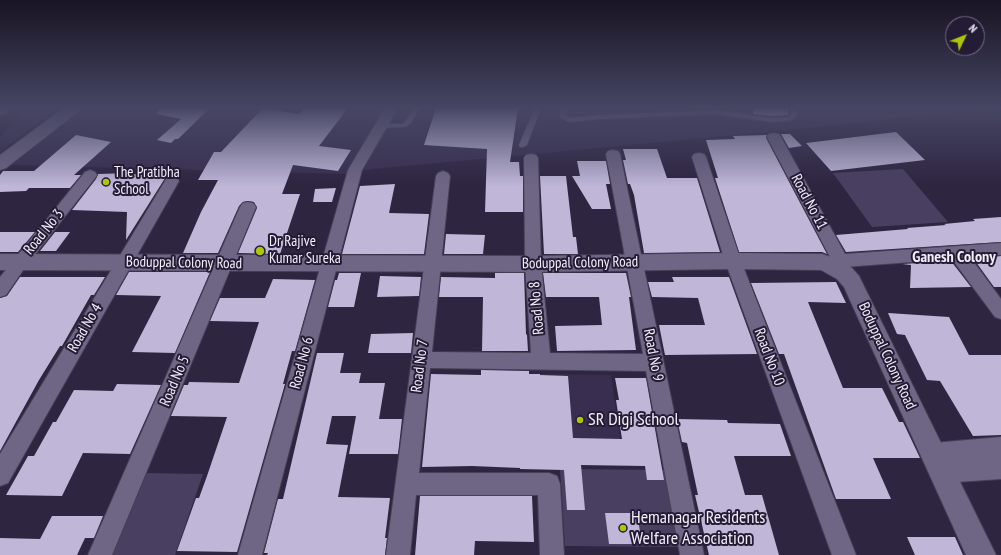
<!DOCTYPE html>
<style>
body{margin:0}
#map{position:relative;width:1001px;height:555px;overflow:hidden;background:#2e2540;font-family:"PT Sans Narrow",sans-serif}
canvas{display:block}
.north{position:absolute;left:945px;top:16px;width:40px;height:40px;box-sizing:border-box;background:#241c35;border:1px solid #767085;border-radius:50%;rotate:47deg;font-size:11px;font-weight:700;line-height:16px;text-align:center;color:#f2eefc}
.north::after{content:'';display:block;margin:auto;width:14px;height:18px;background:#aec509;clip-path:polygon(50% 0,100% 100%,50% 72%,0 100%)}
</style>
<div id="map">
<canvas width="1001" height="555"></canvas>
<div class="north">N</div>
</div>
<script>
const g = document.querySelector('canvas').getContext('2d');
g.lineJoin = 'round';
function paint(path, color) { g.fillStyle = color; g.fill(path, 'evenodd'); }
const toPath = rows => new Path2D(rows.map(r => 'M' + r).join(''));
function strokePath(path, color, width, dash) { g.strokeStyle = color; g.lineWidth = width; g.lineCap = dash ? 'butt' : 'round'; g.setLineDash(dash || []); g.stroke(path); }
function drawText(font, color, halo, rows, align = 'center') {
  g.font = font + ' "PT Sans Narrow",sans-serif'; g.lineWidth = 4; g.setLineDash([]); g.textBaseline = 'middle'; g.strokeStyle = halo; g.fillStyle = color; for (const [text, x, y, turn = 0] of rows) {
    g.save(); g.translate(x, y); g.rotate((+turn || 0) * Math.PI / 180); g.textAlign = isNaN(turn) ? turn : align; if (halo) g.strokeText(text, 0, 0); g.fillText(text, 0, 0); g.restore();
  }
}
paint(toPath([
 [23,108,58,108,0,152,0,138],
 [85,108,1001,108,779,131,373,169,346,174,10,165],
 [541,374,611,375,624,466,545,465]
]), '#392e4f');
paint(toPath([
 [903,169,948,222,872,227,833,173],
 [560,469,665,470,680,547,565,546],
 [145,473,203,474,175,555,111,555]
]), '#493f60');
paint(toPath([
 [158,108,210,108,178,139,175,139,171,143,157,140,181,119,157,114],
 [263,108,299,114,304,108,348,108,319,146,351,150,338,171,293,165,282,194,300,194,280,254,238,253,257,208,254,202,248,201,243,202,239,206,218,253,183,253,201,212,218,180,198,180,214,152,221,152],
 [436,108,518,108,510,162,519,162,520,176,523,176,523,212,485,212,487,149,424,145],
 [753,108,788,108,788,115,772,116,753,114],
 [896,132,925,160,831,171,806,143],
 [781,134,790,134,802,146,789,148],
 [76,135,111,142,74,175,81,175,70,188,29,188,26,191,0,192,0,175,3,171,34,171],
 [767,135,766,138,827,254,822,252,739,252,715,178,718,178,706,140,735,139,733,136],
 [623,149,657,149,667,178,697,178,720,252,644,253,634,195,630,184,628,184,623,160,626,160],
 [577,161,606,161,610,184,606,184,611,209,592,209,572,176,580,176],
 [130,173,129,174,167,175,126,240,127,212,72,210,96,179,98,174],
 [540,176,566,176,573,237,576,237,578,254,544,254],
 [395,184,389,213,429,214,424,254,342,254,360,186],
 [336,188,332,202,313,202,315,189],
 [1001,217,1001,242,846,252,836,235,908,229,907,228,946,225,944,224,975,221,973,219],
 [0,232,35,232,18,252,0,252],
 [55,232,70,232,56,251,40,251],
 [446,234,485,235,483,254,444,254],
 [1001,256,1001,287,994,287,973,258],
 [951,261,971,287,910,288,911,265,902,264],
 [129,272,210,272,175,353,132,352,161,296,116,295],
 [339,273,361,273,354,307,328,307,335,280,337,280],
 [495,273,524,273,526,334,527,335,528,351,482,351,483,297,439,297,441,277,495,278],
 [543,273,626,273,631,297,629,297,636,350,557,351,555,326,602,325,599,297,546,297],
 [380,276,421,277,419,296,377,297],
 [20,277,105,277,94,295,91,295,62,346,60,346,39,380,0,451,0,298,7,296],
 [672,277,729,277,757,354,665,355,659,325,705,325,698,298,652,297,648,282,674,282],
 [273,279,315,280,295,351,292,351,283,384,285,384,237,552,177,551,196,498,199,498,207,476,227,417,171,416,184,385,188,385,189,382,239,383,259,322,210,321,220,298,265,298],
 [836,282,846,303,808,302,843,388,882,388,899,422,903,422,920,458,873,458,891,499,836,499,784,354,779,354,751,283],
 [888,313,949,317,969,355,1001,355,1001,435,973,436,940,381,927,380,905,335,897,334],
 [413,333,411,353,368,353,371,334],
 [317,353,344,353,340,373,361,373,359,383,385,383,379,419,402,419,398,454,349,454,356,416,332,416,326,444,348,445,338,497,390,498,385,538,387,538,385,555,267,555,268,553,264,553,278,499,283,499],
 [481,370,529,371,529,374,540,374,540,375,568,376,573,438,622,439,616,400,619,400,615,378,646,378,664,480,647,480,645,466,581,465,585,510,567,510,564,470,520,469,520,468,472,466,422,467,431,374,481,375],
 [117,384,161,385,130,454,83,453,62,496,6,495,28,456,34,456,53,422,56,422,74,390,113,391],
 [677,419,727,420,728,423,780,424,791,456,734,456,745,495,762,495,779,555,709,555,695,495,698,495,687,443,682,442],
 [420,496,532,496,534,542,475,541,474,555,415,555],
 [605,513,637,513,642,544,609,544],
 [52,516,103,516,94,538,85,538,77,555,0,555,0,538,40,539],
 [907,537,955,537,963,555,915,555]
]), '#bfb6d8');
const service = toPath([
 [413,108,420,108,411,123,406,127,382,128,379,126,382,124,402,124,406,121,413,108],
 [535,108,541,108,527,145,523,147,520,147,519,145,535,108],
 [560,108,566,108,566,116,570,118,599,115,717,110,772,118,788,117,791,114,792,108,798,108,797,115,792,120,772,122,717,114,599,119,569,122,560,117,560,108]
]);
const minor = toPath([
 [0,108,8,108,5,114,0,115,0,108],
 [385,108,398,108,362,170,262,555,238,555,348,170,385,108],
 [774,133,779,134,781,137,845,254,1001,243,1001,255,970,257,1001,299,1001,319,995,317,952,259,844,267,833,272,827,271,825,266,831,259,767,137,769,134,774,133],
 [613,150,618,151,620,154,704,555,680,555,646,371,430,368,419,473,549,473,557,476,560,484,564,555,540,555,538,495,416,495,410,555,386,555,436,176,438,173,443,171,448,173,450,176,432,352,531,353,525,264,524,158,526,155,531,154,536,155,538,158,541,264,550,353,643,354,606,154,608,151,613,150],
 [699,153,704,154,706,157,741,261,856,555,832,555,725,261,692,157,694,154,699,153],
 [90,170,95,172,97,175,95,178,26,266,6,295,0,297,0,277,85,172,90,170],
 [172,176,177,178,179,181,8,483,0,486,0,454,165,181,167,178,172,176],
 [248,202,253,203,256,207,112,555,88,555,240,207,243,203,248,202],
 [1001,437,1001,479,942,483,934,480,931,472,934,464,937,463,933,463,925,460,922,453,925,446,933,443,1001,437]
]);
const tertiary = toPath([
 [733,253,822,254,840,260,851,267,859,276,996,555,966,555,844,287,837,279,821,270,733,269,533,272,0,270,0,254,533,256,733,253]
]);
const secondary = toPath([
 [64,108,83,108,6,168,0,170,0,155,64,108]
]);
strokePath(service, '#463f55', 2);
strokePath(minor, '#463f55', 2);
strokePath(tertiary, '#463f55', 2);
strokePath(secondary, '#463f55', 2);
paint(service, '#6f6685');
paint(minor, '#6f6685');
paint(tertiary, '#6f6685');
paint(secondary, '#6f6685');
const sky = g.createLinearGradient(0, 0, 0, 186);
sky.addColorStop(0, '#191423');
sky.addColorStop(0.58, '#464664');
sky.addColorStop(1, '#46466400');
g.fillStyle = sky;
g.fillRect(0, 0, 1001, 186);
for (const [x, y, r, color] of [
 [106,182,4,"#aec509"],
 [260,251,5,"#aec509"],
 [580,420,4,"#aec509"],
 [623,528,4,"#aec509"]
]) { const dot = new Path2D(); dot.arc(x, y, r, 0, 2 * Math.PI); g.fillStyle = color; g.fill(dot); strokePath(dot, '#241c35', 1.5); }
drawText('15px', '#f2eefc', '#241c35', [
 ["The Pratibha",114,173],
 ["School",114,190],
 ["Dr Rajive",269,242],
 ["Kumar Sureka",269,259]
], 'left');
drawText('15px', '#f2eefc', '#241c35', [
 ["Road No 11",809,202,62],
 ["Road No 3",44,232,-51],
 ["Boduppal Colony Road",184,263,1],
 ["Boduppal Colony Road",580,263,-1],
 ["Road No 8",537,308,-95],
 ["Road No 4",85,328,-60],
 ["Road No 9",653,355,79],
 ["Boduppal Colony Road",887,356,65],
 ["Road No 10",769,357,69],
 ["Road No 6",302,363,-75],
 ["Road No 7",420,366,-83],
 ["Road No 5",175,381,-67]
]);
drawText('bold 16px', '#f2eefc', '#241c35', [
 ["Ganesh Colony",954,257]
]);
drawText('18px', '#f2eefc', '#241c35', [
 ["SR Digi School",588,420],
 ["Hemanagar Residents",631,518],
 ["Welfare Association",631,539]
], 'left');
</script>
